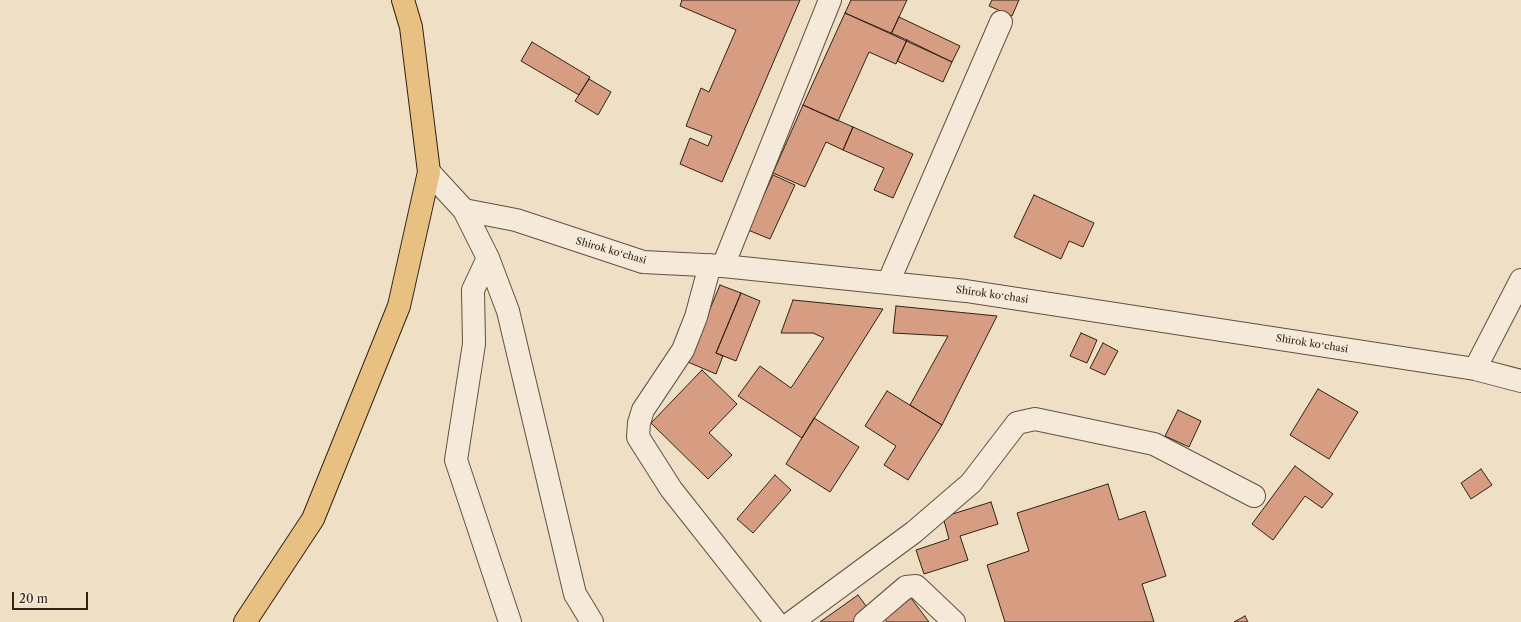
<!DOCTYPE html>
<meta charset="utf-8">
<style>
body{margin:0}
#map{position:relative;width:1521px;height:622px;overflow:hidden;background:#efdfc4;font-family:"Libre Caslon Text",serif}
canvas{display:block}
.scale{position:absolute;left:12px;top:592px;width:76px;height:18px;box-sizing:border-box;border:2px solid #312216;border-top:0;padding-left:5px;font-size:12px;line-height:14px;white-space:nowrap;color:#312216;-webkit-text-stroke:3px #f5ead9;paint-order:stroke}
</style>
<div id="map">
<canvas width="1521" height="622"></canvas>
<div class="scale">20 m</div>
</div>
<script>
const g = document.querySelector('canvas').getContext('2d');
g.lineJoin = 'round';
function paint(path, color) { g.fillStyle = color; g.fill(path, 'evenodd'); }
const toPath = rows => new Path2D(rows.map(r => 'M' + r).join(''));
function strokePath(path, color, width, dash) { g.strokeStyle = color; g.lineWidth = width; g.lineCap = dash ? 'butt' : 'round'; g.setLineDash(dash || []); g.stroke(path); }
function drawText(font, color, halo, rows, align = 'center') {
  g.font = font + ' "Libre Caslon Text",serif'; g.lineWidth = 3; g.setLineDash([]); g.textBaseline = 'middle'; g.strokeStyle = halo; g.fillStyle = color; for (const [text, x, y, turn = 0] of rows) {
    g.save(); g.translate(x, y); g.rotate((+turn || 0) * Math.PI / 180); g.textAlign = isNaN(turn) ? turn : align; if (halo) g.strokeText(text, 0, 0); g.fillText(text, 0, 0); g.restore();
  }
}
const building = toPath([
 [682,0,800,0,722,182,680,164,690,138,708,146,712,136,686,126,701,88,709,92,736,30,680,6,682,0],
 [851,0,907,0,891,34,845,13,851,0],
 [992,0,1019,0,1012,16,989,6,992,0],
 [845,13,907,40,896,64,869,52,838,121,803,105,845,13],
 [899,17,960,46,952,62,891,34,899,17],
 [907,40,952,62,943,82,897,61,907,40],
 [532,42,590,77,579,95,521,61,532,42],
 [589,79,611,92,598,115,575,101,589,79],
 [803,105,853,127,843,150,826,142,805,187,773,173,803,105],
 [853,127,913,154,893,198,874,190,884,168,843,150,853,127],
 [773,175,795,185,770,239,748,230,773,175],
 [1034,195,1094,223,1083,247,1069,241,1061,259,1014,237,1034,195],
 [720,285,741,293,716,353,723,356,716,374,688,362,720,285],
 [741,293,760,301,736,361,716,353,741,293],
 [793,300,883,309,802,438,738,396,760,366,791,388,824,338,813,333,781,333,793,300],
 [896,306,997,316,942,425,910,405,948,336,893,333,896,306],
 [1081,333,1097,340,1087,363,1070,356,1081,333],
 [1103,343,1118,351,1105,375,1090,368,1103,343],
 [702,370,737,404,709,433,732,455,708,479,651,423,702,370],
 [1318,389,1358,412,1329,459,1290,435,1318,389],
 [887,391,942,425,908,480,884,465,896,446,865,426,887,391],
 [1178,410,1201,421,1189,447,1165,436,1178,410],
 [814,418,859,447,830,492,786,464,814,418],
 [1295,466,1333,494,1322,508,1305,496,1273,540,1252,524,1295,466],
 [1481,469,1492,485,1471,499,1461,483,1481,469],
 [775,475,791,490,753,533,737,519,775,475],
 [1108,484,1119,520,1145,511,1166,576,1142,584,1154,622,1005,622,987,565,1029,551,1017,513,1108,484],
 [991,502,998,524,960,536,968,560,924,574,916,550,949,539,943,517,991,502],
 [908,594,929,622,887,622,881,614,908,594],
 [858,595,869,610,853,622,820,622,858,595],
 [1245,616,1248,622,1234,622,1245,616]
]);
paint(building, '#d79d83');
strokePath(building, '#312216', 1);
const minor = toPath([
 [429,172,464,210,488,258,508,311,575,594,592,622],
 [464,210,516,220,643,262,723,266,966,291,1475,369,1521,381],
 [488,258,473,290,474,344,456,460,510,622],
 [710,265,696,317,683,350,643,410,639,423,638,437,671,489,776,622],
 [723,266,830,0],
 [888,283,1001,22],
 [1475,369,1521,280],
 [792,622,914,532,971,483,1017,423,1035,419,1154,444,1254,496],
 [865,622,906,587,916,586,954,622]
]);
const major = toPath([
 [245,622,313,519,399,306,429,172,411,27,403,0]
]);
strokePath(minor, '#605142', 24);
strokePath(major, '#312216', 24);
strokePath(minor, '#f5ead9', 22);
strokePath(major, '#e8c082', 22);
drawText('10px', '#312216', '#f5ead9', [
 ["Shirok koʻchasi",611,251,16],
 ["Shirok koʻchasi",992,295,8],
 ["Shirok koʻchasi",1312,344,9]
]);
</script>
